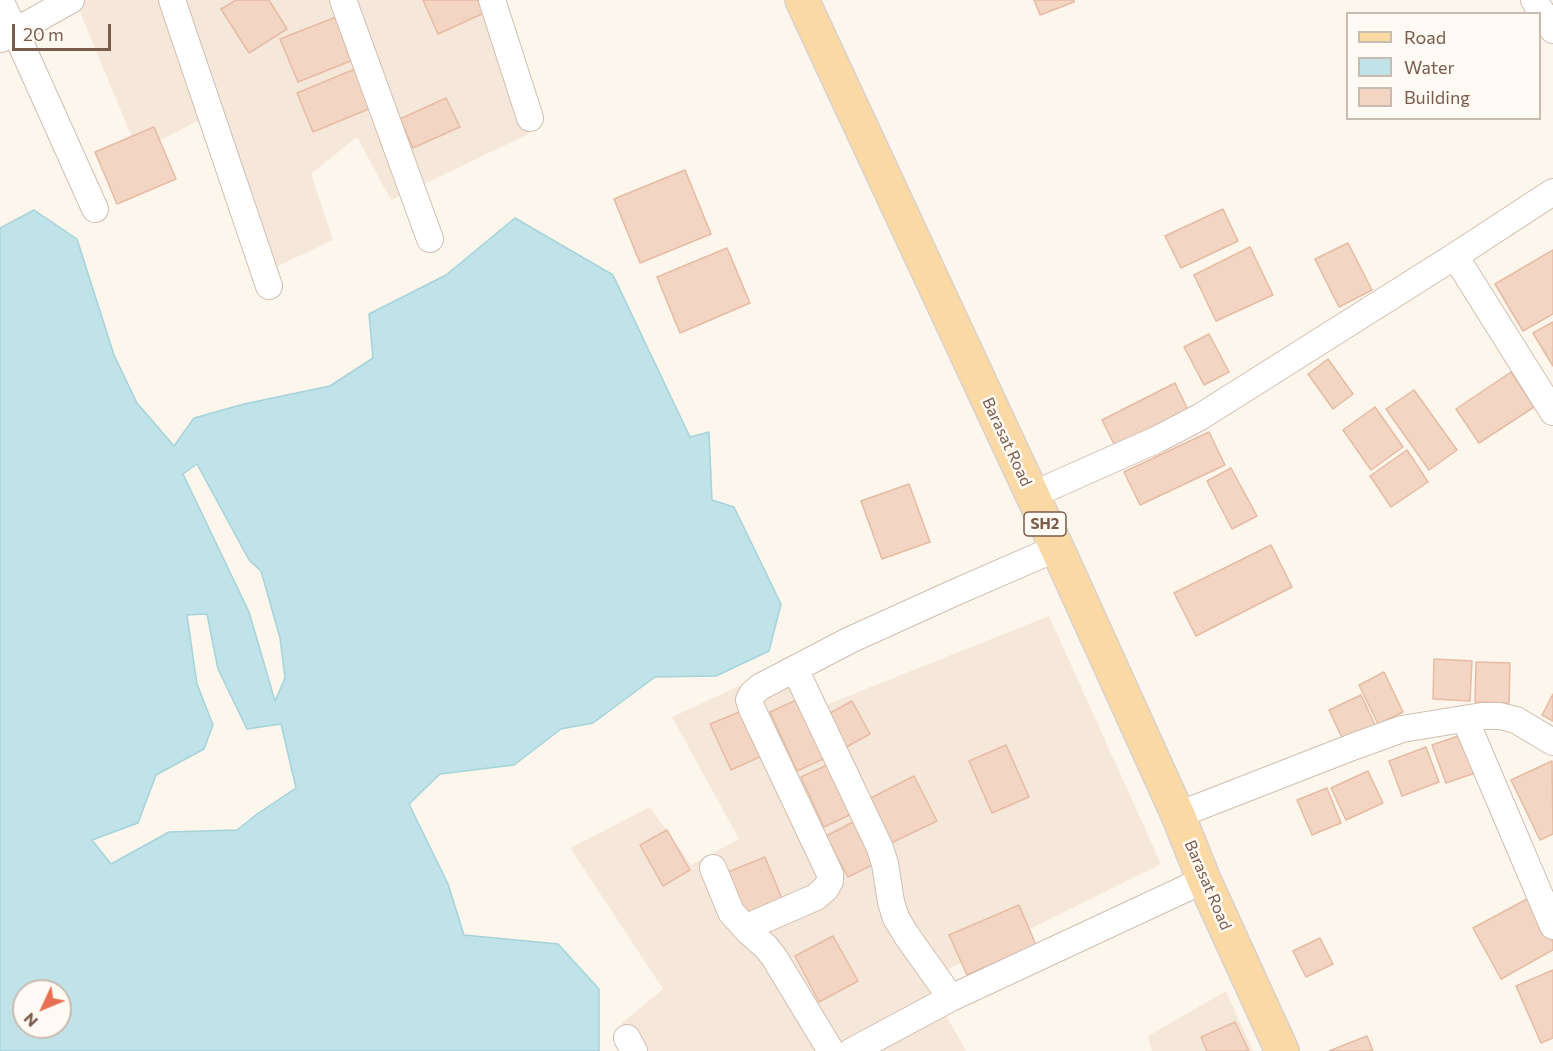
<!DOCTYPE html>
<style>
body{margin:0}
#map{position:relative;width:1553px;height:1051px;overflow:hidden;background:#fdf6ec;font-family:Commissioner,sans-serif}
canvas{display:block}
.legend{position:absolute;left:1346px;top:12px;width:195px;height:108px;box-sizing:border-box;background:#fffaf3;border:2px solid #cabbb1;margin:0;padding:8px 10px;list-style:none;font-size:18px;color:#7a5c4d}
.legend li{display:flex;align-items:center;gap:12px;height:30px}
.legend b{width:30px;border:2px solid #cabbb1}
.north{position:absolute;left:12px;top:979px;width:60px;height:60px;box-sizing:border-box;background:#fffaf3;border:2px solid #cabbb1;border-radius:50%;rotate:226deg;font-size:16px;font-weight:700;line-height:24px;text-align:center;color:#7a5c4d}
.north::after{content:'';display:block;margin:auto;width:21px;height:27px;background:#e76f51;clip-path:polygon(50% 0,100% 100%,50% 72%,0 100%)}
.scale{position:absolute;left:12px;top:24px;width:99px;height:27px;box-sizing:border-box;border:3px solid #7a5c4d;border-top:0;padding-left:8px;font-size:18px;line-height:21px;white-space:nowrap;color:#7a5c4d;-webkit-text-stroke:4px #fffaf3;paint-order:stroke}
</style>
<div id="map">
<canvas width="1553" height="1051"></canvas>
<ul class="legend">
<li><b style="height:8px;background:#fbd9a5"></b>Road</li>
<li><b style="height:16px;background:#bfe3e8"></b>Water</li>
<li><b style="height:16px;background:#f3d5c3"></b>Building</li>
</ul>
<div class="north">N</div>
<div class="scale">20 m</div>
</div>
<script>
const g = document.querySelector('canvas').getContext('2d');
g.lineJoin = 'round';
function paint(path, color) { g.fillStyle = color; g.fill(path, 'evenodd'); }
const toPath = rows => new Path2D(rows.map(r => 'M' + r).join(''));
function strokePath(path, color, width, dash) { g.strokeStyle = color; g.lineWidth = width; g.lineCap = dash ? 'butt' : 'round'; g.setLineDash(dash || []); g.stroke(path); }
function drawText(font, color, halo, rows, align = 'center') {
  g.font = font + ' Commissioner,sans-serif'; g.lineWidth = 5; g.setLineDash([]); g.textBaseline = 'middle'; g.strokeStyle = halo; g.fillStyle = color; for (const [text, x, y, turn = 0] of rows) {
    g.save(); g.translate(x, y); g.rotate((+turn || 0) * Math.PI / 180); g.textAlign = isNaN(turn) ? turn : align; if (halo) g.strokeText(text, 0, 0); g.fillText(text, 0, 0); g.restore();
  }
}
paint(toPath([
 [75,0,483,0,530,133,391,200,357,137,311,174,333,240,267,271,217,111,138,152],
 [1049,616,1161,864,927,980,966,1051,640,1051,622,1023,663,989,570,848,650,807,691,865,739,839,672,717,785,665,813,710],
 [1226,991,1253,1051,1152,1051,1148,1036]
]), '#f5e8da');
const water = toPath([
 [34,210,77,239,114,355,137,403,174,446,194,418,244,404,330,386,373,358,369,314,446,275,515,218,613,275,690,437,709,432,712,500,734,507,781,604,769,651,716,676,655,677,593,723,561,729,514,765,440,774,409,804,448,884,464,935,558,944,599,989,599,1051,0,1051,0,228,34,210],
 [197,464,249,560,261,571,280,638,285,678,275,701,249,612,183,474,197,464],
 [207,614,218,669,247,729,281,724,296,788,257,814,237,830,169,832,111,864,92,840,138,823,156,775,204,749,213,725,197,684,187,615,207,614],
 [24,991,60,991,60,1027,24,1027,24,991]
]);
paint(water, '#bfe3e8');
strokePath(water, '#a5d3da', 1.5);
const building = toPath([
 [236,0,269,0,287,29,249,53,221,9,236,0],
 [423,0,478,0,484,13,438,34,423,0],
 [1034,0,1074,0,1074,2,1040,15,1034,0],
 [336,17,353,60,298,82,280,39,336,17],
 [355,69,371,108,313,132,297,93,355,69],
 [446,98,460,127,413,148,400,119,446,98],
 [154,127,176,179,117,204,95,152,154,127],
 [685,170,711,234,640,263,614,199,685,170],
 [1223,209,1238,241,1181,268,1165,236,1223,209],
 [1348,243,1372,290,1339,307,1315,259,1348,243],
 [1250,247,1273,295,1216,321,1194,275,1250,247],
 [727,248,750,303,680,333,657,277,727,248],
 [1553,250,1553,314,1523,331,1495,284,1553,250],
 [1553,322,1553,366,1533,333,1553,322],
 [1209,334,1229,372,1204,385,1184,347,1209,334],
 [1328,359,1353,394,1333,409,1308,374,1328,359],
 [1511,372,1534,407,1479,443,1456,409,1511,372],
 [1175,383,1188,410,1115,446,1102,420,1175,383],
 [1414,390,1457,450,1429,470,1386,409,1414,390],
 [1375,407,1403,447,1371,470,1343,430,1375,407],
 [1209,432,1225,465,1140,505,1124,472,1209,432],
 [1407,450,1428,482,1391,507,1370,476,1407,450],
 [1231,468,1257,516,1232,529,1207,481,1231,468],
 [909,484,930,542,882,559,861,501,909,484],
 [1271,545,1292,587,1196,636,1174,593,1271,545],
 [1434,659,1472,661,1470,701,1433,699,1434,659],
 [1476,662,1510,663,1509,703,1475,702,1476,662],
 [1384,672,1403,712,1378,724,1359,685,1384,672],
 [1553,694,1553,721,1542,715,1553,694],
 [1361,695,1375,725,1343,740,1329,710,1361,695],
 [803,697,830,756,797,771,770,712,803,697],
 [852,701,870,734,839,751,821,718,852,701],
 [742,711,762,756,731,770,710,724,742,711],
 [1461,735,1475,773,1446,783,1432,745,1461,735],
 [1006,745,1029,797,992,813,969,761,1006,745],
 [1426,747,1439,782,1402,796,1389,761,1426,747],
 [1552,761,1553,834,1540,840,1511,780,1552,761],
 [834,762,856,812,824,827,801,777,834,762],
 [1368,771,1383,803,1346,820,1331,788,1368,771],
 [914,776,937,821,891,843,869,799,914,776],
 [1327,788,1341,823,1312,835,1297,800,1327,788],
 [857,820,878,862,848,877,826,836,857,820],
 [667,830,690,870,663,886,640,845,667,830],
 [765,857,785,906,748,921,728,872,765,857],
 [1529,898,1553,942,1553,950,1501,979,1473,928,1529,898],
 [1019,905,1036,945,967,975,949,935,1019,905],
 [833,936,858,981,819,1002,795,956,833,936],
 [1320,938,1333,964,1306,977,1293,951,1320,938],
 [1553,970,1553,1038,1541,1043,1516,986,1553,970],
 [1235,1022,1249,1051,1207,1051,1201,1037,1235,1022],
 [1367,1036,1373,1051,1329,1051,1367,1036]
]);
paint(building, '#f3d5c3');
strokePath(building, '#e6bba3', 1.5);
const street = toPath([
 [0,0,15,31,95,209],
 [172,0,269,286],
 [343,0,430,239],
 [492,0,530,118],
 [1534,0,1553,30],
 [1,39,71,0],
 [1455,256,1553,412],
 [1032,495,1156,440,1200,417,1455,256,1553,192],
 [795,669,880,848,885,864,891,902,896,918,907,936,951,998],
 [1465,719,1553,926],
 [1178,815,1355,746,1402,729,1482,716,1500,716,1516,720,1553,742],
 [713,868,731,912,748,931,766,947,774,957,831,1051],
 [745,928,816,897,826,888,830,881,830,874,752,709,749,700,752,694,760,687,850,640,956,592,1057,548],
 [627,1038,634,1051],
 [852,1051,951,998,1204,880]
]);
const primary = toPath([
 [802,0,1057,548,1178,815,1204,880,1282,1051]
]);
strokePath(street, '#d1beb0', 28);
strokePath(primary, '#dad1cd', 36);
strokePath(street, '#fff', 26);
strokePath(primary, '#fbd9a5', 33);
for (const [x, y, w] of [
 [1045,524,42]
]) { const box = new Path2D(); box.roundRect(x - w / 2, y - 12, w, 24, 4.5); g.fillStyle = '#fffaf3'; g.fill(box); strokePath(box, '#7a5c4d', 1.5); }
drawText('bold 15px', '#7a5c4d', null, [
 ["SH2",1045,524]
]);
drawText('16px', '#7a5c4d', '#fffaf3', [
 ["Barasat Road",1007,442,65],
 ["Barasat Road",1208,885,67]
]);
</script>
